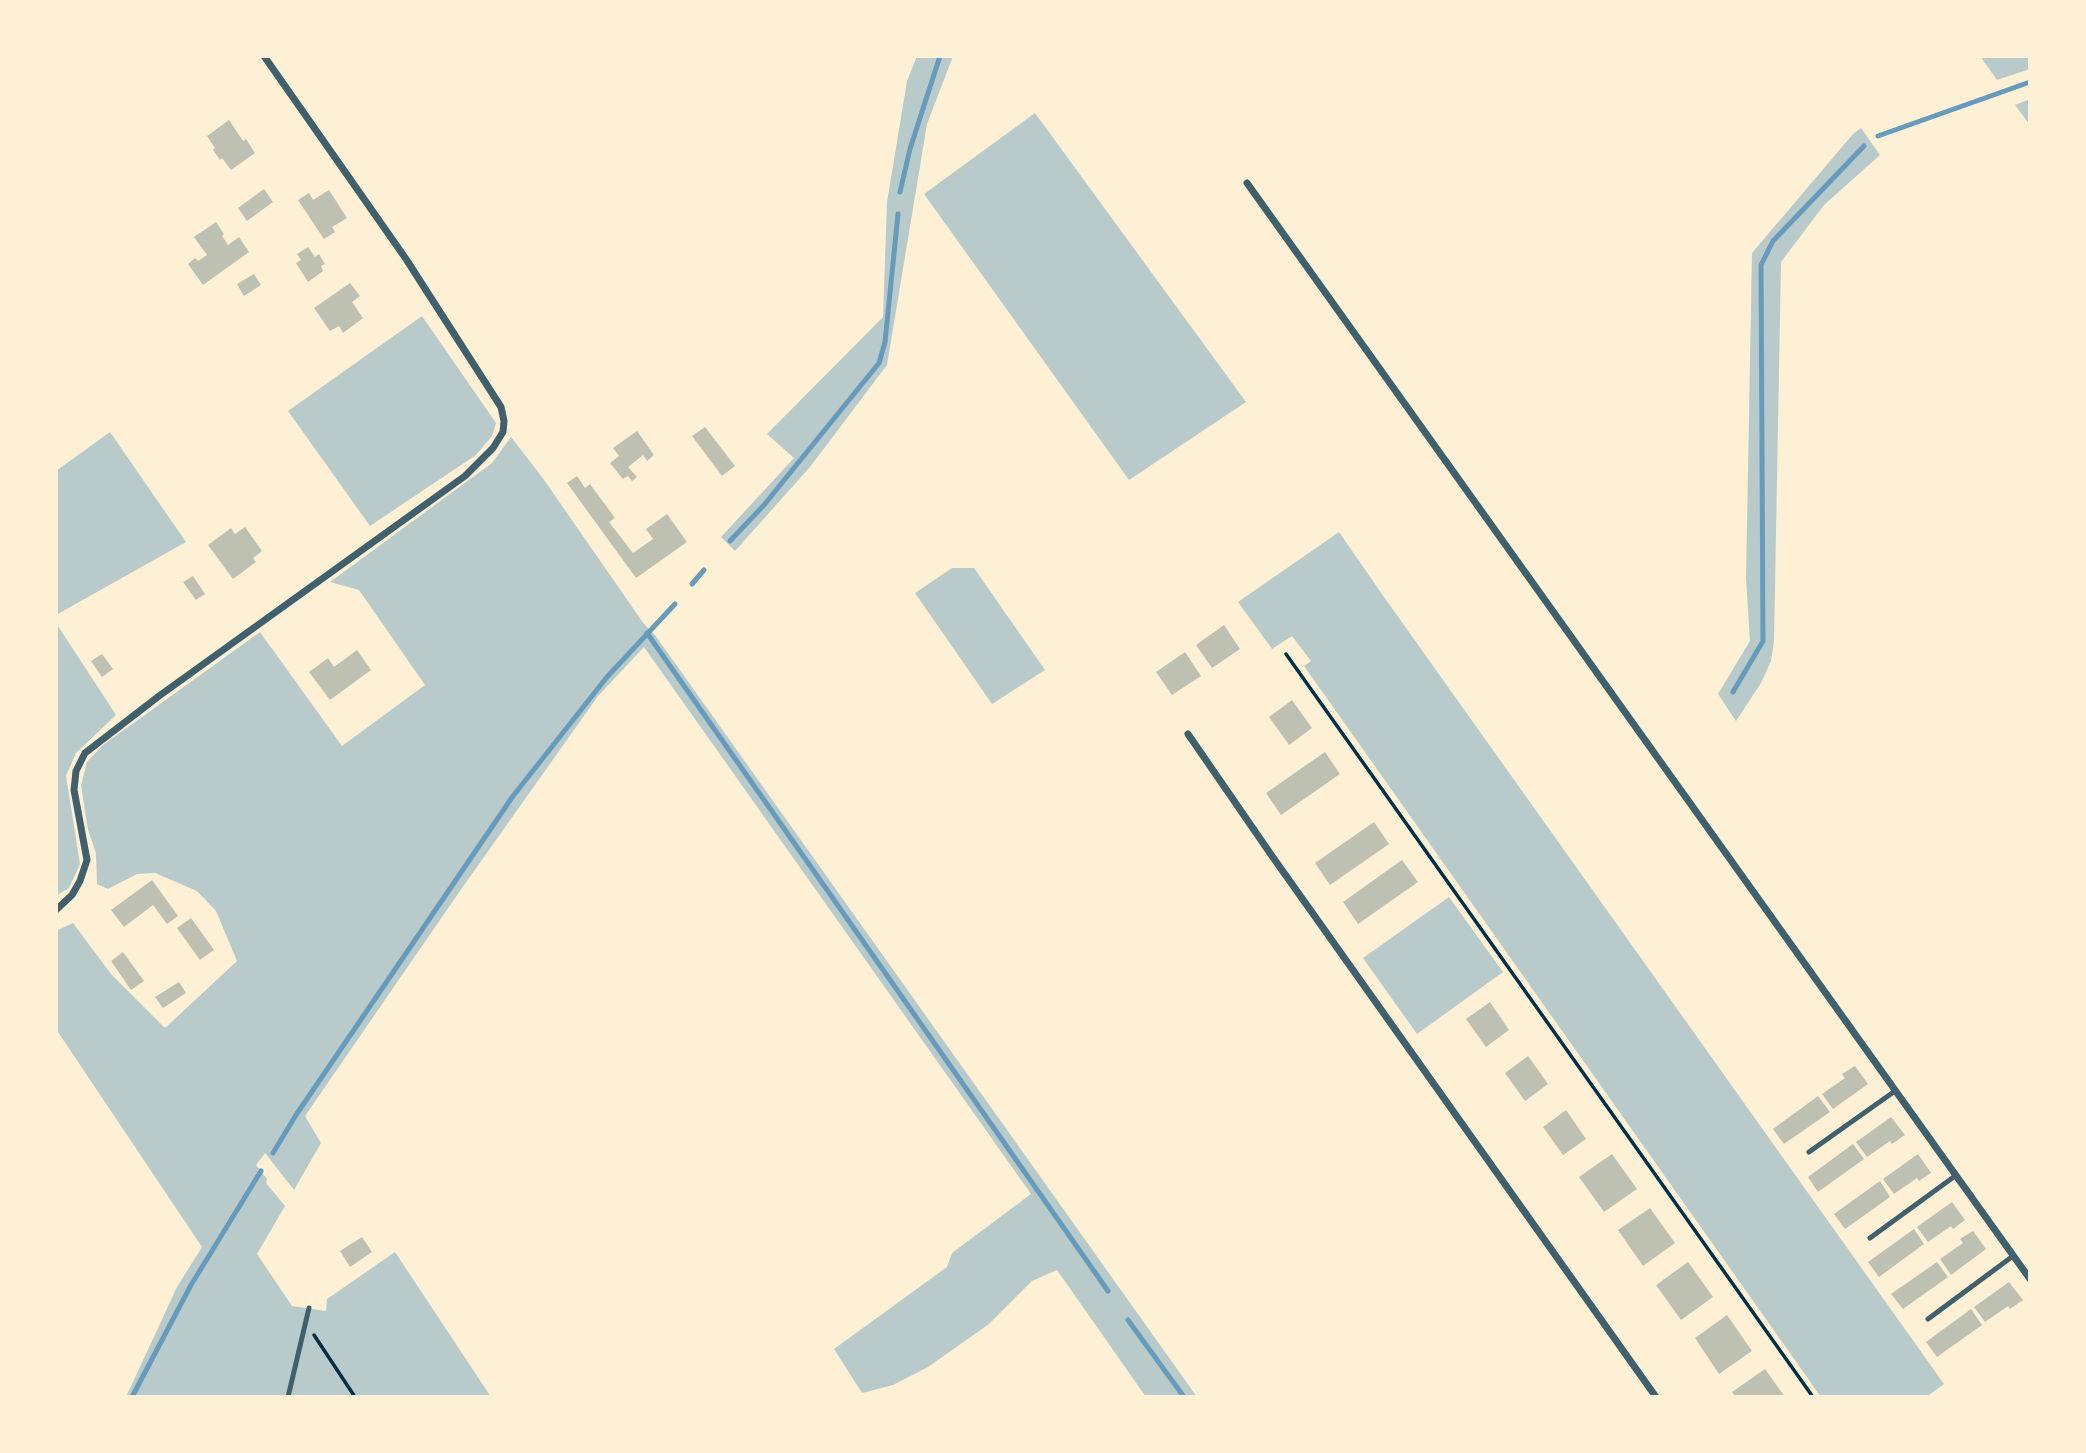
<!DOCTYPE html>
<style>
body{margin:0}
#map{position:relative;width:2086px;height:1453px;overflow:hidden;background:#fdf0d5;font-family:"Playfair Display",serif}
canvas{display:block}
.frame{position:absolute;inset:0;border:58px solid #fdf0d5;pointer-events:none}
</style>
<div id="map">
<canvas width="2086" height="1453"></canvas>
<div class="frame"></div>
</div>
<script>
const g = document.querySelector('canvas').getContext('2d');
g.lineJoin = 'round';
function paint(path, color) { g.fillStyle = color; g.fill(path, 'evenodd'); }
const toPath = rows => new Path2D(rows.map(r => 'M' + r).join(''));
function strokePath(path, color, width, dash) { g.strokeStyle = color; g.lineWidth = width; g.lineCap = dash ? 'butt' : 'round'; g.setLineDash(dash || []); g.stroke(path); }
paint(toPath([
 [917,56,953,56,927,124,887,365,810,467,735,551,721,537,794,458,767,434,883,317,887,202,907,81],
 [1980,56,2030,56,2030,69,1997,80],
 [2030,99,2030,125,2015,105],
 [1035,113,1246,402,1129,480,924,194],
 [1861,128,1880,155,1824,205,1781,262,1774,641,1771,661,1761,683,1736,721,1718,694,1750,641,1746,578,1752,253,1853,134],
 [422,316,496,423,492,436,476,455,370,526,288,411],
 [110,432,186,542,56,615,56,471],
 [511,437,542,477,644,624,655,635,1197,1397,1146,1397,1057,1270,1032,1281,989,1324,928,1367,893,1385,862,1393,834,1349,947,1267,952,1253,1031,1194,644,647,598,696,462,888,305,1116,321,1143,294,1190,265,1153,256,1165,267,1179,266,1183,285,1206,257,1254,292,1306,326,1311,327,1299,395,1252,491,1397,126,1397,177,1287,202,1247,56,1029,56,931,73,923,111,974,165,1028,237,961,216,911,197,891,155,873,137,874,108,889,97,884,96,853,88,830,81,785,87,762,103,745,260,632,342,746,425,685,359,590,330,582,492,463],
 [1339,532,1384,597,1944,1384,1926,1397,1821,1397,1304,666,1311,661,1292,636,1272,649,1238,602],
 [952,568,974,568,1045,670,992,704,915,593],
 [56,623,116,715,76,753,66,776,80,864,69,888,56,896],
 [1449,897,1503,972,1417,1034,1363,958]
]), '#b9caca');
strokePath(toPath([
 [1878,136,2030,82],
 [900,192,910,149,940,56],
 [730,541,764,505,879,363,885,342,898,214],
 [692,584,704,570],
 [647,633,1108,1291],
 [1733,692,1763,641,1761,265,1773,241,1864,146],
 [273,1153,296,1115,513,796,607,677,675,604],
 [1128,1320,1184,1397],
 [132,1397,191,1285,261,1171]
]), '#669bbc', 5);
paint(toPath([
 [229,120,243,141,246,139,255,153,231,170,222,158,220,160,213,150,215,148,207,136],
 [264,189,273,202,247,221,238,208],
 [329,190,347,218,332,227,335,232,324,239,298,200,309,193,313,200],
 [216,222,224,234,222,236,228,245,239,237,249,252,203,285,188,264,195,258,198,261,207,255,194,237],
 [308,247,315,257,319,254,325,264,321,266,323,271,308,282,296,263,301,260,297,254],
 [254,274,261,285,244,296,237,284],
 [350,283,360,296,352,302,363,318,343,333,339,326,330,331,314,308],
 [705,427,735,466,722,476,692,436],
 [637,431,654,455,647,461,643,455,628,467,637,477,632,481,628,476,623,479,610,463,619,456,613,448],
 [577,476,585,488,590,484,615,518,609,522,633,553,653,539,646,529,667,514,687,542,636,578,567,483],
 [245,527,262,551,253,558,256,562,233,579,208,545,231,528,235,534],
 [193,576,205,594,196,600,183,582],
 [1224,625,1240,649,1212,668,1196,645],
 [357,650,371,670,330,700,309,672,328,658,334,667],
 [1185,652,1201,676,1172,695,1156,672],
 [102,654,113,669,102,677,91,661],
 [1292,700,1312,728,1289,745,1269,717],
 [1325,752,1340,774,1281,815,1266,793],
 [1374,822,1389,844,1330,885,1315,863],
 [1402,860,1418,882,1358,924,1343,902],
 [152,880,178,916,167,924,153,905,124,927,111,910],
 [191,918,214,950,200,960,177,928],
 [123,952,144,981,131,990,111,961],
 [179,982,186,993,163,1008,155,997],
 [1490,1002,1509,1030,1486,1047,1466,1019],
 [1528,1056,1548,1084,1525,1101,1505,1073],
 [1855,1066,1868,1084,1833,1109,1822,1094,1845,1078,1842,1074],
 [1818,1096,1830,1112,1784,1144,1773,1129],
 [1566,1110,1586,1139,1563,1155,1543,1127],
 [1891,1117,1905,1135,1892,1144,1890,1141,1867,1157,1856,1142],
 [1853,1144,1864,1159,1818,1192,1808,1177],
 [1612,1154,1637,1189,1604,1212,1579,1177],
 [1918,1154,1931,1173,1919,1181,1917,1178,1894,1194,1883,1179],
 [1880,1181,1890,1197,1845,1229,1834,1214],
 [1952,1202,1965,1220,1953,1229,1951,1226,1928,1242,1917,1227],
 [1650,1208,1675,1243,1643,1266,1618,1230],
 [1914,1229,1924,1244,1879,1277,1868,1262],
 [1973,1231,1986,1249,1951,1275,1940,1259,1963,1243,1960,1239],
 [362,1237,372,1252,350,1267,340,1251],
 [1688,1262,1713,1297,1681,1320,1656,1285],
 [1937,1262,1948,1277,1903,1309,1891,1294],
 [2009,1282,2023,1300,2010,1309,2008,1306,1985,1322,1974,1307],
 [1971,1309,1982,1325,1937,1357,1926,1342],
 [1727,1315,1752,1351,1719,1374,1695,1338],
 [1765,1369,1785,1397,1736,1397,1732,1392]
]), '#bec0b2');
strokePath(toPath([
 [1286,654,1813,1397],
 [314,1335,355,1397]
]), '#003049', 3.5);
strokePath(toPath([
 [1809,1152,1895,1091],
 [1870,1238,1955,1176],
 [1928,1319,2013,1256],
 [288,1397,309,1308]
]), '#3f606c', 5);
strokePath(toPath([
 [1247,183,2030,1279],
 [1188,734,1272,856,1656,1397],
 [56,910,72,895,80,881,87,860,74,790,76,771,85,753,159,696,465,476,493,448,503,432,504,421,501,407,406,259,264,56]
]), '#3f606c', 7);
</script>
